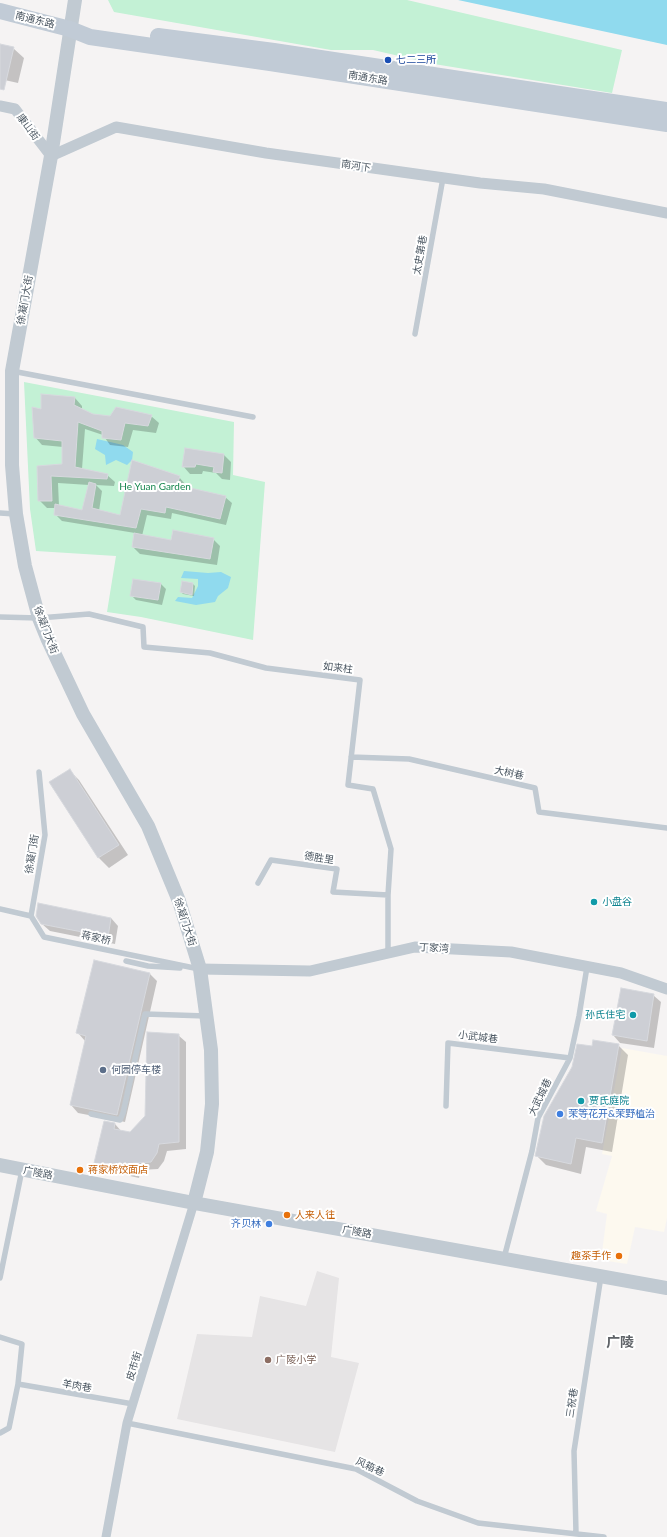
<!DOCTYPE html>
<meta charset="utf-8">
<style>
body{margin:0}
canvas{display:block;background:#f5f3f3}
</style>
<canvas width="667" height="1537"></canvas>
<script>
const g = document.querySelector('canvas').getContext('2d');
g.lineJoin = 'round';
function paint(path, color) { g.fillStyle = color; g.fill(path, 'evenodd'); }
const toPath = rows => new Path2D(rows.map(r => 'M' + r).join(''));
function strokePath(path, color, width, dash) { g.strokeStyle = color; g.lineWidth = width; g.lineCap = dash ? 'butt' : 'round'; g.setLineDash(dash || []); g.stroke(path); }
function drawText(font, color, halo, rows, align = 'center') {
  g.font = font + ' Lato,"Noto Sans SC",sans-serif'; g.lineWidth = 4; g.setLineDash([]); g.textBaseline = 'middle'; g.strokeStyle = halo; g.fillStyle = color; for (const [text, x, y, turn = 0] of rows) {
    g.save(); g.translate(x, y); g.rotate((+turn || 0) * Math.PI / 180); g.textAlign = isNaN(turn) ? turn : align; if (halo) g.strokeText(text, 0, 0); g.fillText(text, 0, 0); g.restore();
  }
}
paint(toPath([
 [622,1048,667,1056,667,1218,664,1232,635,1227,627,1264,601,1260,607,1214,596,1211,612,1156,602,1154]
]), '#fdf9ef');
paint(toPath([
 [317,1271,339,1278,331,1357,359,1363,335,1452,177,1419,197,1334,252,1337,260,1296,306,1306]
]), '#e6e4e5');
paint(toPath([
 [108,0,407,0,622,50,612,93,434,64,373,50,331,50,114,12],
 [24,382,234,422,233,475,265,482,253,640,141,617,107,612,116,556,36,551,30,509]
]), '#c3f1d5');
paint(toPath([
 [458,0,667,0,667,45],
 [97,439,123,445,133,452,132,460,127,465,116,460,106,465,105,455,95,449],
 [184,571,208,573,221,572,231,577,228,588,218,596,215,602,196,605,175,601,178,597,192,598,198,586,198,579,181,578]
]), '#90daee');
paint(toPath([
 [0,45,13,48,24,58,18,83,0,79],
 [42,395,75,398,82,406,82,410,93,415,110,417,151,416,159,423,156,433,133,430,128,447,110,445,103,435,85,429,82,469,107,475,115,482,114,486,96,485,102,491,99,511,120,516,179,477,185,484,184,487,225,497,232,503,226,525,172,513,171,519,147,515,142,536,172,541,213,539,220,546,217,565,140,554,133,547,135,533,62,521,55,514,56,508,47,508,39,500,38,467,63,465,63,447,42,445,35,437,42,410],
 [58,483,89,485,83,511,59,506],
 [224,455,231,462,230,480,222,479,216,473,203,471,202,474,190,474,183,466],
 [183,582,193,584,195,586,194,596,183,594,181,592],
 [161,584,166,589,162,605,136,600,131,595],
 [69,770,79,780,128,855,109,868,99,858,50,782],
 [111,918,118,926,115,944,50,931,42,924],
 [150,974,157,981,125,1122,78,1113,71,1105,85,1041,78,1033],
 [653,995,661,1002,654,1048,620,1043,613,1035],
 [178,1035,186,1042,186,1149,167,1151,164,1161,158,1169,141,1170,139,1178,103,1170,96,1163,115,1124,122,1132,131,1134,146,1117],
 [618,1045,628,1055,612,1152,586,1147,581,1174,546,1165,536,1155,593,1047]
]), '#0003');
const building = toPath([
 [0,44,14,47,4,90,0,89,0,44],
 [41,394,75,397,74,405,93,414,110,416,116,407,152,415,148,426,125,423,121,440,102,438,102,431,78,422,75,467,108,474,107,479,51,476,52,501,38,501,37,466,62,464,62,441,34,438,32,407,41,409,41,394],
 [185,448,224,454,222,473,213,472,214,467,196,464,195,467,182,467,185,448],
 [132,460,180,476,177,485,226,496,220,519,166,507,165,513,141,509,136,528,54,515,55,504,82,510,89,482,96,484,92,508,120,515,132,460],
 [173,530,214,538,210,559,132,547,134,533,171,540,173,530],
 [133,579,161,583,158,600,130,596,133,579],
 [182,581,193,583,192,595,180,592,182,581],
 [70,769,119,845,98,858,49,782,70,769],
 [38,903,111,918,108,937,41,924,36,916,38,903],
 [94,960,150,973,117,1115,70,1105,86,1036,76,1033,94,960],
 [621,988,654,994,647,1041,612,1035,621,988],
 [147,1032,179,1034,179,1142,159,1144,157,1153,151,1162,133,1163,132,1171,94,1163,104,1121,115,1123,114,1129,130,1132,145,1116,147,1032],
 [593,1040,619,1044,602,1143,576,1138,571,1164,535,1156,544,1116,572,1067,577,1044,592,1046,593,1040]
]);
paint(building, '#cdcfd5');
strokePath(building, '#d7d9de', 1);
strokePath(toPath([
 [415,334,443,178],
 [12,371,253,417],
 [0,513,15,514],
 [0,617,39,618,89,614,143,627,144,647,210,653,266,668,360,680,348,785,373,789,391,849,388,895,388,953],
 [351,757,409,759,535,788,539,812,667,828],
 [258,883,271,860,337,869,333,892,388,895],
 [0,909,31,916,44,937,199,969],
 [31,916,45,835,39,772],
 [126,961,148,966,180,968],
 [446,1106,448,1043,570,1058],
 [91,1114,120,1120,123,1113,145,1014,206,1016],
 [504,1258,532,1151,538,1118,570,1058,579,1016,587,967],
 [0,1278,22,1170],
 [0,1337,22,1344,18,1384,9,1428,0,1433],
 [18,1384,133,1404],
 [127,1423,356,1469,417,1501,478,1523,604,1537],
 [576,1533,574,1451,601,1276]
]), '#c1cad2', 5.5);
strokePath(toPath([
 [106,1537,127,1423,194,1203]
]), '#c1cad2', 9);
strokePath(toPath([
 [0,106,15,109,51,156,116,127,266,153,480,183,544,189,667,213],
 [200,969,310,971,415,947,511,952,621,973,667,989]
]), '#c1cad2', 11);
strokePath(toPath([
 [75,0,51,156,12,371,12,465,16,514,25,566,39,618,48,640,83,714,148,826,179,901,200,969,211,1050,212,1104,207,1152,194,1203],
 [0,1165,194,1203,667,1288]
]), '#c1cad2', 14);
strokePath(toPath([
 [0,11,70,29,90,37,270,63,667,124],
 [158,36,274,51,667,110]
]), '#c1cbd6', 16);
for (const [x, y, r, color] of [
 [388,60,4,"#1a4fb4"],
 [594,902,4,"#0f9aa8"],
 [633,1015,4,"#0f9aa8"],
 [103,1070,4,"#5c6f8a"],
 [581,1101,4,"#0f9aa8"],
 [560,1114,4,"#3f7fe0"],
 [80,1170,4,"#e8710a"],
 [287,1215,4,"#e8710a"],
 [269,1224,4,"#3f7fe0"],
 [619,1256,4,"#e8710a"],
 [268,1360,4,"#8d6e63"]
]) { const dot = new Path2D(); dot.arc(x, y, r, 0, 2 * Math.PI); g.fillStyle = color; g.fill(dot); strokePath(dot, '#fff', 1.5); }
drawText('10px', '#4a5661', '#fff', [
 ["南通东路",35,20,14],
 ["南通东路",368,78,9],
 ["康山街",28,127,53],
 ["南河下",356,166,8],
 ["太史第巷",420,255,-80],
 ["徐凝门大街",25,300,-80],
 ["徐凝门大街",46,630,69],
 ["如来柱",338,668,7],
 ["大树巷",509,773,12],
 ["徐凝门街",32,854,-81],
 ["德胜里",319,858,9],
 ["徐凝门大街",185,922,72],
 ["蒋家桥",96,938,12],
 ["丁家湾",434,948,3],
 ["小武城巷",478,1037,7],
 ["大武城巷",540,1097,-64],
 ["广陵路",38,1173,11],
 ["广陵路",357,1232,10],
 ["皮市街",134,1366,-73],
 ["羊肉巷",77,1386,10],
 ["三祝巷",572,1403,-82],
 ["风箱巷",370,1467,25]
]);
drawText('10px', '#164399', '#fff', [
 ["七二三所",396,60]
], 'left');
drawText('10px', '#17864f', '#fff', [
 ["He Yuan Garden",155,487]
]);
drawText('10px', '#0d838f', '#fff', [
 ["小盘谷",602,902],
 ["孙氏住宅",625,1015,"right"],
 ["贾氏庭院",589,1101]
], 'left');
drawText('10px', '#4e5e75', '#fff', [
 ["何园停车楼",111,1070]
], 'left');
drawText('10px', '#366cbe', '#fff', [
 ["茉等花开&茉野植治",568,1114],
 ["齐贝林",261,1224,"right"]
], 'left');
drawText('10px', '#c56008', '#fff', [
 ["蒋家桥饺面店",88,1170],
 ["人来人往",295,1215],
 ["趣茶手作",611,1256,"right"]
], 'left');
drawText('10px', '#785e54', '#fff', [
 ["广陵小学",276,1360]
], 'left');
drawText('bold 14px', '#5f6368', '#fff', [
 ["广陵",620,1342]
]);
</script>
